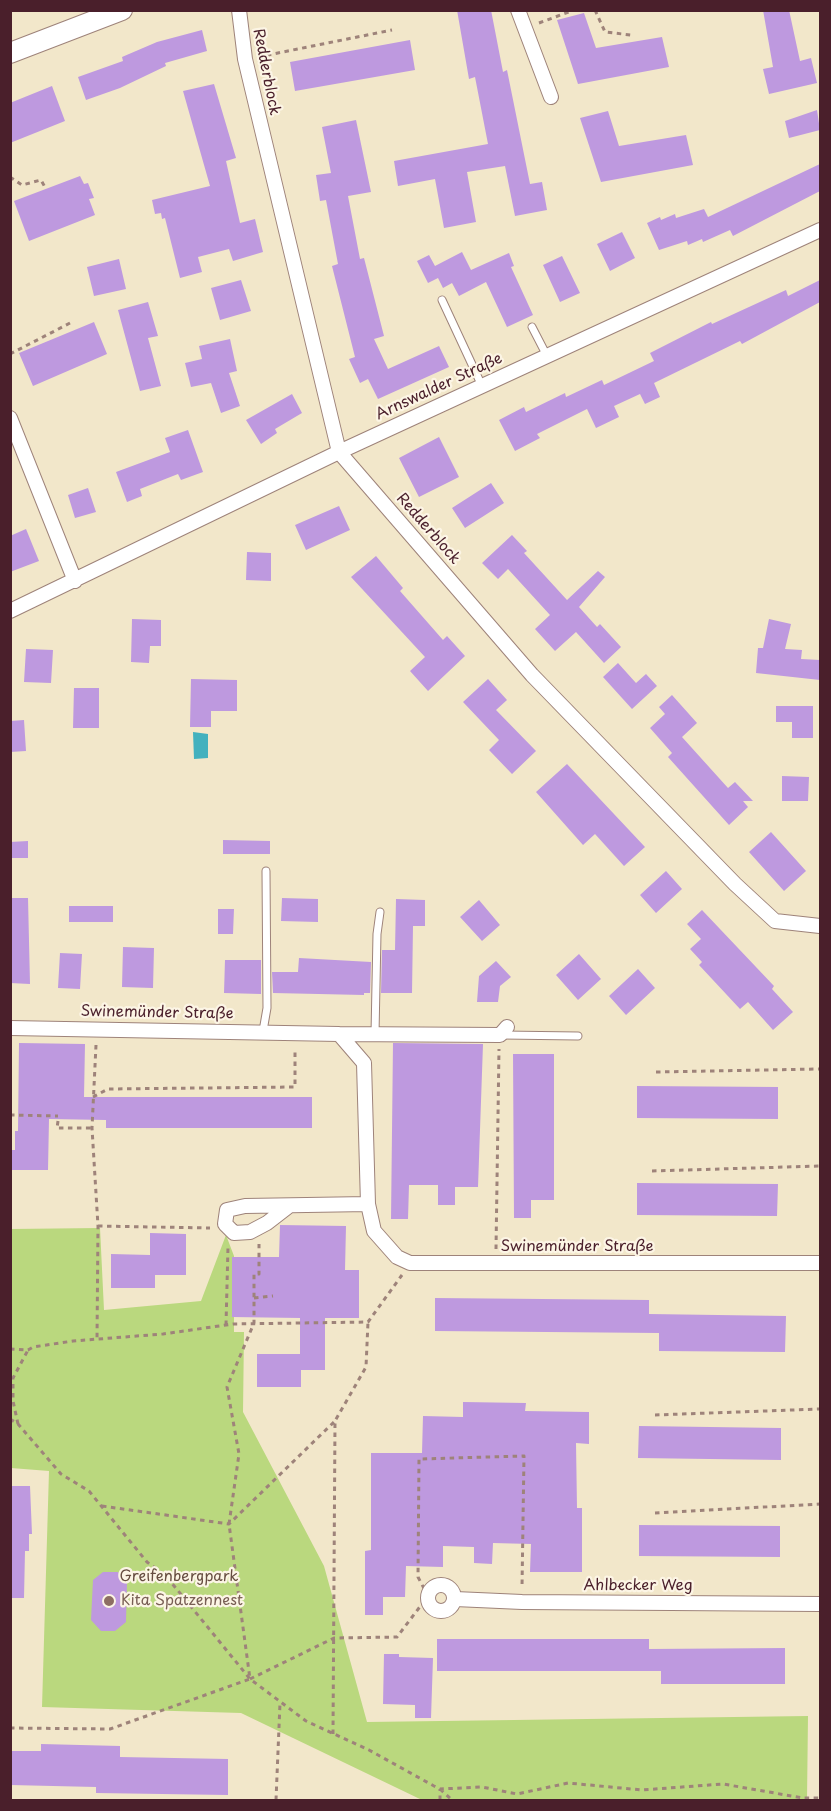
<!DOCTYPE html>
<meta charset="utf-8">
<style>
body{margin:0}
#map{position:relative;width:831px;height:1811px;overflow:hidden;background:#f2e7ca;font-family:"Playpen Sans",sans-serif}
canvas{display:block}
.frame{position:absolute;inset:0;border:12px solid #4a1f2b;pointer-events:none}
</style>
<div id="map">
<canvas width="831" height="1811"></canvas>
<div class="frame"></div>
</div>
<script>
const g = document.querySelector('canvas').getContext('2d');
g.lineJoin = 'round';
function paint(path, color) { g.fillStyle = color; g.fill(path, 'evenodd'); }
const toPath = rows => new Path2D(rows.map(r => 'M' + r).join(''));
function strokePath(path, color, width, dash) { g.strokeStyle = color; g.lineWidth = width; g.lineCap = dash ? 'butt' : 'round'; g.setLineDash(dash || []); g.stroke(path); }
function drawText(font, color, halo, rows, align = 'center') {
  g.font = font + ' "Playpen Sans",sans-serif'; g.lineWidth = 4.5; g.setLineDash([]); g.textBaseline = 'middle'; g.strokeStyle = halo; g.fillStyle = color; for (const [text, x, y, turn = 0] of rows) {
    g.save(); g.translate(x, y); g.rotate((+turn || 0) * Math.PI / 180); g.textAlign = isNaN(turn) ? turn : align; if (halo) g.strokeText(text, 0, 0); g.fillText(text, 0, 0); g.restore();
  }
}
paint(toPath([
 [100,1228,104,1310,201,1301,226,1235,234,1256,234,1332,244,1332,243,1412,324,1566,367,1722,808,1716,807,1800,422,1800,241,1713,42,1707,49,1471,11,1468,11,1229]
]), '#bad87e');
paint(toPath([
 [193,732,208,734,208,758,194,759]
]), '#43b1be');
paint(toPath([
 [457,10,491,10,503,72,507,70,530,184,542,182,547,210,515,216,505,166,467,172,476,222,444,228,435,179,398,186,394,161,488,144,475,77,469,79],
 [763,10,789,10,800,61,811,58,817,83,769,94,763,69,773,67],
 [584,13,596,48,662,37,669,67,578,84,557,20],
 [202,30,207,51,165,63,166,66,120,88,86,100,78,77,123,61,122,57,157,42],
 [410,40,415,70,295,91,290,62],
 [214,84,236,158,226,161,240,223,255,219,263,252,233,261,229,249,198,257,202,272,180,278,165,218,162,219,161,213,155,214,152,200,210,186,183,91],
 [52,86,65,121,10,143,10,103],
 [817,110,820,130,789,138,785,121],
 [608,111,619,146,686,135,693,165,601,182,580,118],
 [356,120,371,192,348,196,360,259,364,258,384,336,374,339,388,369,439,346,449,367,378,399,368,379,360,383,349,359,355,357,332,266,338,264,326,200,320,201,316,175,331,173,322,127],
 [820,164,820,191,733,236,730,230,703,242,702,239,688,245,687,241,659,250,647,223,660,217,661,220,675,214,676,218,704,209,708,217],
 [80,176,84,184,88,183,94,198,89,199,95,215,29,241,14,201],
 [622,232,635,258,610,271,597,244],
 [462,252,471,270,509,253,514,266,511,267,533,315,507,327,486,282,459,296,452,283,443,288,438,278,428,283,417,261,429,255,435,266],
 [562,256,580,293,560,302,543,265],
 [119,259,126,289,94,296,87,267],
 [241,280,251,311,220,320,211,288],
 [820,280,820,302,742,344,740,341,654,383,660,397,645,404,640,394,614,406,619,417,596,428,587,409,537,434,540,438,515,451,499,420,524,407,526,412,565,393,566,397,602,380,604,385,654,361,650,353,711,322,712,324,786,290,788,296],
 [148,302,158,336,148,338,161,386,140,391,118,310],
 [94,322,107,354,33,386,19,353],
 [230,339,237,371,229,373,240,406,221,413,211,383,191,387,185,363,202,359,199,346],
 [292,394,302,413,275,429,277,433,261,444,246,420],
 [188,430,203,472,181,480,178,474,140,489,142,496,127,502,116,472,170,452,165,438],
 [439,437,459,477,419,497,399,458],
 [491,483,504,503,465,528,452,508],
 [88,488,96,512,75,518,68,495],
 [339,506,350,530,306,550,295,525],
 [26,529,39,561,10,572,10,536],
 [512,535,527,551,524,553,567,600,598,571,605,577,579,607,597,627,600,624,621,647,604,663,576,632,555,651,535,629,550,615,508,569,498,579,482,563],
 [247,552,271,553,271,581,246,580],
 [376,556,403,588,400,591,443,640,447,636,465,656,428,691,410,671,425,657,351,577],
 [132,619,161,620,161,646,150,646,149,663,131,662],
 [769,619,791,624,785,649,802,650,801,659,820,660,820,680,756,673,758,648,763,648],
 [26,649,53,650,51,683,24,682],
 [618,663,636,683,646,674,657,686,632,709,603,677],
 [191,679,237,680,237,711,211,711,211,727,190,727],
 [488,679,507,700,496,710,536,751,512,774,489,750,499,740,463,702],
 [74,688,99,688,99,728,73,728],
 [672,695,697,723,682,737,728,788,735,782,753,801,743,801,748,807,729,825,668,757,672,753,650,728,665,714,659,707],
 [776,706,813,706,813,738,792,738,792,722,776,722],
 [24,720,26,751,10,752,10,721],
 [567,764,645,847,624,866,595,834,583,845,536,792],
 [782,776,809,777,808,801,782,801],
 [771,832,806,871,784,891,749,852],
 [223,840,270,841,270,854,223,854],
 [28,841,28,858,10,858,10,842],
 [666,871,682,889,656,913,640,895],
 [10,898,28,898,30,984,10,983],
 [282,898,318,899,318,922,281,921],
 [396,899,425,900,425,926,413,926,412,993,381,993,382,950,395,950],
 [479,900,500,925,482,941,460,917],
 [69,906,113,906,113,922,69,922],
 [218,909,234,909,233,934,218,934],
 [702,910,774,986,772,989,793,1012,773,1030,748,1002,740,1009,699,965,702,962,690,949,701,939,687,924],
 [123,947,154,948,153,988,122,987],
 [60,953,82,954,80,989,58,988],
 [579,954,601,979,578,1000,556,975],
 [299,958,371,962,370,993,364,993,364,995,273,993,272,972,298,972],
 [225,960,261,960,261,994,224,993],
 [496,961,511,977,500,986,498,1002,477,1002,479,976],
 [638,969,655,988,626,1015,609,996],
 [19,1043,85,1044,84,1097,312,1097,312,1128,106,1128,106,1120,49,1119,48,1170,10,1170,10,1150,15,1150,15,1131,18,1131],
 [393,1043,483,1044,478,1187,455,1187,455,1205,438,1205,438,1185,409,1185,408,1219,391,1219],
 [513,1054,554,1054,554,1200,531,1200,531,1218,514,1218],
 [637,1086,778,1087,778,1119,637,1118],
 [637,1183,778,1184,777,1216,637,1215],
 [280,1225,346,1226,345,1270,359,1270,359,1318,325,1318,325,1370,301,1370,301,1387,257,1387,257,1354,300,1354,300,1318,232,1317,232,1257,279,1257],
 [150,1233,186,1234,186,1275,155,1275,155,1288,111,1288,111,1254,150,1255],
 [435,1298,649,1300,649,1314,786,1316,785,1352,659,1351,659,1333,435,1331],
 [463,1402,526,1403,525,1411,589,1412,589,1444,576,1443,577,1508,582,1508,582,1572,530,1572,531,1544,493,1543,492,1564,474,1563,474,1547,443,1546,443,1567,406,1566,405,1597,383,1597,383,1615,365,1615,365,1551,371,1550,371,1453,422,1453,423,1416,463,1417],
 [639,1426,781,1428,781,1460,638,1458],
 [10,1486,30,1486,32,1534,29,1534,29,1551,25,1551,24,1598,10,1598],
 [639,1525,780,1526,780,1557,639,1556],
 [103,1572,118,1572,127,1582,126,1622,115,1631,101,1631,91,1620,93,1580],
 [437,1639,649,1639,649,1649,785,1648,785,1684,661,1684,661,1671,437,1671],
 [384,1654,399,1654,399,1657,433,1658,431,1718,415,1718,415,1705,383,1704],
 [41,1744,120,1746,120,1757,228,1759,228,1795,96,1793,96,1787,10,1785,10,1751,41,1751]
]), '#be99df');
const lane = toPath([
 [442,300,482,386],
 [532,327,547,356],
 [263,1031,267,1008,266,871],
 [375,1034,377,934,380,912],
 [502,1035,578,1036]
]);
const street = toPath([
 [239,10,245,59,339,452,532,675,735,884,775,921,820,926],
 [518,10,551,97],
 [10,418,75,581],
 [10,611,339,452,820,230],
 [10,1028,339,1034,364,1063,368,1204,374,1231,397,1257,410,1263,820,1263],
 [339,1034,500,1035,507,1027],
 [289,1206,267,1223,250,1232,234,1233,225,1224,227,1210,245,1206,368,1204],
 '428 1598a13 13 0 1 1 26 0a13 13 0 1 1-26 0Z',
 [455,1599,522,1602,820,1604]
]);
const secondary = toPath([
 [10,53,122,10]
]);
strokePath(lane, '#9e837a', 9);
strokePath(street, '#9e837a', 16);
strokePath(secondary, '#9e837a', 22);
strokePath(toPath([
 [595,10,605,32,631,35],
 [539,23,574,10],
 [258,57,392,30],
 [10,177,22,185,41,180,46,189],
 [10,354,72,322],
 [96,1045,92,1128,98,1226,97,1340],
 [656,1072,820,1069],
 [93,1097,108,1089,295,1087,295,1048],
 [10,1115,58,1116],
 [58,1121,57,1128,92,1128],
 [652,1171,820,1166],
 [98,1226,210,1228],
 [496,1249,499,1049],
 [254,1298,273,1296],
 [226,1325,228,1247],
 [10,1349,28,1350,33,1347,73,1341,163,1334,233,1324,368,1322,402,1275],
 [655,1415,820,1409],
 [10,1419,18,1424,61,1474,89,1491,147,1562,166,1576,250,1679,306,1721,369,1750,434,1786,440,1789,482,1787,517,1794,568,1783,642,1790,723,1784,803,1798,820,1798],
 [18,1424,13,1401,13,1378,28,1350],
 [102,1506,229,1524,335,1421],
 [655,1513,820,1504],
 [250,1679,334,1638,397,1637,428,1596,418,1577,419,1459,524,1456,522,1588],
 [10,1728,110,1729,250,1679,229,1524,239,1454,227,1387,254,1323,254,1274,259,1274,259,1244],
 [333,1734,335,1421,366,1367,368,1322],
 [440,1789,452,1800],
 [276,1800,280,1703],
 [440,1800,440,1789]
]), '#9e837a', 3, [4.5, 4.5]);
strokePath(lane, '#fff', 7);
strokePath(street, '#fff', 14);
strokePath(secondary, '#fff', 20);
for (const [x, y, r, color] of [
 [109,1601,6,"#8d6e63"]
]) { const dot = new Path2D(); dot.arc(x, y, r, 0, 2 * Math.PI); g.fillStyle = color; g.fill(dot); strokePath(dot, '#fcf5e5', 2); }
drawText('15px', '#4a1f2b', '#fcf5e5', [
 ["Redderblock",266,72,79],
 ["Arnswalder Straße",439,387,-25],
 ["Redderblock",428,529,49],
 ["Swinemünder Straße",157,1013,1],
 ["Swinemünder Straße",577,1247],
 ["Ahlbecker Weg",638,1586]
]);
drawText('15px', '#664d40', '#fcf5e5', [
 ["Greifenbergpark",179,1577]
]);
drawText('15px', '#785e54', '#fcf5e5', [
 ["Kita Spatzennest",121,1601]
], 'left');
</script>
